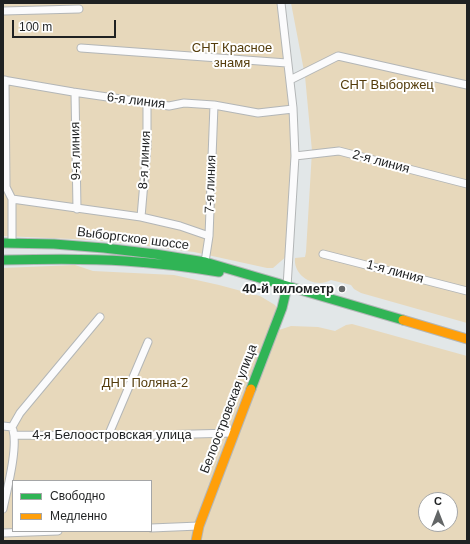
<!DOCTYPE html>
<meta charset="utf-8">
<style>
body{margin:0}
#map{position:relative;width:470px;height:544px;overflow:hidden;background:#e2e7e8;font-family:Helvetica,sans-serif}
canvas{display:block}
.frame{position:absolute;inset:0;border:4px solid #1f2122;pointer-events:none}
.legend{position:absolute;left:12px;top:480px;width:140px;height:52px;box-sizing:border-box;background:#fff;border:1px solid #a5a6a7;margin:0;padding:5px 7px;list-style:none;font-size:12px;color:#1f2122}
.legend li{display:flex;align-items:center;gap:8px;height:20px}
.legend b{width:20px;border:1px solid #a5a6a7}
.north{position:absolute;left:418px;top:492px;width:40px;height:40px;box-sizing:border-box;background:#fff;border:1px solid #a5a6a7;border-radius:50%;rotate:0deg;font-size:11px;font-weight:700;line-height:16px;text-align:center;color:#1f2122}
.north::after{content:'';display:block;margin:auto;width:14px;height:18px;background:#636667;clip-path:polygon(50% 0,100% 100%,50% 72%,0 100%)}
.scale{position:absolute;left:12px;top:20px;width:104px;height:18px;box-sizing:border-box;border:2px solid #1f2122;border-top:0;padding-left:5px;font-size:12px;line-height:14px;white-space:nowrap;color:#1f2122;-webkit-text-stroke:3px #fff;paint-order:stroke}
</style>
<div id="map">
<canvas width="470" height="544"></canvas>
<div class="frame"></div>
<ul class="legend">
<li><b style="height:5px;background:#30b455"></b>Свободно</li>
<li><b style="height:5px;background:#ff9f0a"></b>Медленно</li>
</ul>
<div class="north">С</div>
<div class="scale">100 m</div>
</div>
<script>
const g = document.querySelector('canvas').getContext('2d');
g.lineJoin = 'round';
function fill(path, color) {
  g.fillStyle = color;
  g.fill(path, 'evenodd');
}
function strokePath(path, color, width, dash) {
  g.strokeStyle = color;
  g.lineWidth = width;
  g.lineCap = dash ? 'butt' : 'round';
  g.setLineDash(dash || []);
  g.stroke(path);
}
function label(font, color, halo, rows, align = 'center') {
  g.font = font + ' Helvetica,sans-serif';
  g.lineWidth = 4;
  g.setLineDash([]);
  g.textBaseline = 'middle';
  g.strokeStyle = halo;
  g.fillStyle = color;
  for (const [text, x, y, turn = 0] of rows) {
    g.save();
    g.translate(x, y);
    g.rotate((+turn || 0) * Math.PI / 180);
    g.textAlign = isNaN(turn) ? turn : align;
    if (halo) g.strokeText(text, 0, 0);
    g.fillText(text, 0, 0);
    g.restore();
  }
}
const green = new Path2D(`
 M3 3H281L295 158 288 255 273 268H267L194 252 139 245 95 240 3 236Z
 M291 3H467V323L361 293 354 289 351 285 331 280C315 289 293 276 295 258L305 257 306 252 312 151 305 76Z
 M75 265 93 271 174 275 219 285 260 296 275 305 278 310 273 332 291 326 318 327 335 331 346 325 352 324 467 356V541H201V540L196 541H3V268ZM13 481H151V531H13ZM426 500H450V524H426Z`);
const street = new Path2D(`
 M281 3 293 108 295 156 287 287
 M3 11 79 9
 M81 48 287 63
 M3 80 73 92 169 106 184 103 214 105 258 113 293 109
 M5 80 6 187
 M290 80 338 56 467 85
 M75 93 77 209
 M295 156 339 151 467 184
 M3 187H6L12 199 141 217 180 226 209 236
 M12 199V243
 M141 217 147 147V103
 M323 254 467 291
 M205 262 209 236 214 105
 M3 426 12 427
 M12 427 20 413 100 317
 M14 435 117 436 233 433
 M108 436 148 342
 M3 509C7 490 18 448 13 430
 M151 528 199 526
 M3 533 58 531`);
const fast = new Path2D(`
 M3 243 54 244 104 248 155 254 205 262 403 320
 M3 260C44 259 84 258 125 261 157 263 188 267 219 272
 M251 389 282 308 287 287`);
const slow = new Path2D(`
 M403 320 467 339
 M196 541 199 526 251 389`);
const markers = [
 [342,289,4,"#636667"]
];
const parkNames = [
 ["СНТ Красное",232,48],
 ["знамя",232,63],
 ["СНТ Выборжец",387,85],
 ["ДНТ Поляна-2",145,383]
];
const streetNames = [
 ["6-я линия",136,101,7],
 ["9-я линия",76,151,-91],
 ["8-я линия",145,160,-87],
 ["2-я линия",381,162,15],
 ["7-я линия",211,184,-88],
 ["Выборгское шоссе",133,239,7],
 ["1-я линия",395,272,15],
 ["Белоостровская улица",229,409,-69],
 ["4-я Белоостровская улица",112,435]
];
const poiNames = [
 ["40-й километр",334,289]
];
fill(green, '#e7d8bb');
strokePath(street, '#b3b6b7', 9);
strokePath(fast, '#b3b6b7', 11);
strokePath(slow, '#b3b6b7', 11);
strokePath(street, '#fbfbfc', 7);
strokePath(fast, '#30b455', 9);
strokePath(slow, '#ff9f0a', 9);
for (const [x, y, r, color] of markers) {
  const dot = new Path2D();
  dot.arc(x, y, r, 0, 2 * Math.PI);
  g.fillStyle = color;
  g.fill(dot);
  strokePath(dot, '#fff', 1.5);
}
label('13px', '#543c0b', '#fff', parkNames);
label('13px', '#1f2122', '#fff', streetNames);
label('bold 13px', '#1f2122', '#fff', poiNames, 'right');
</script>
